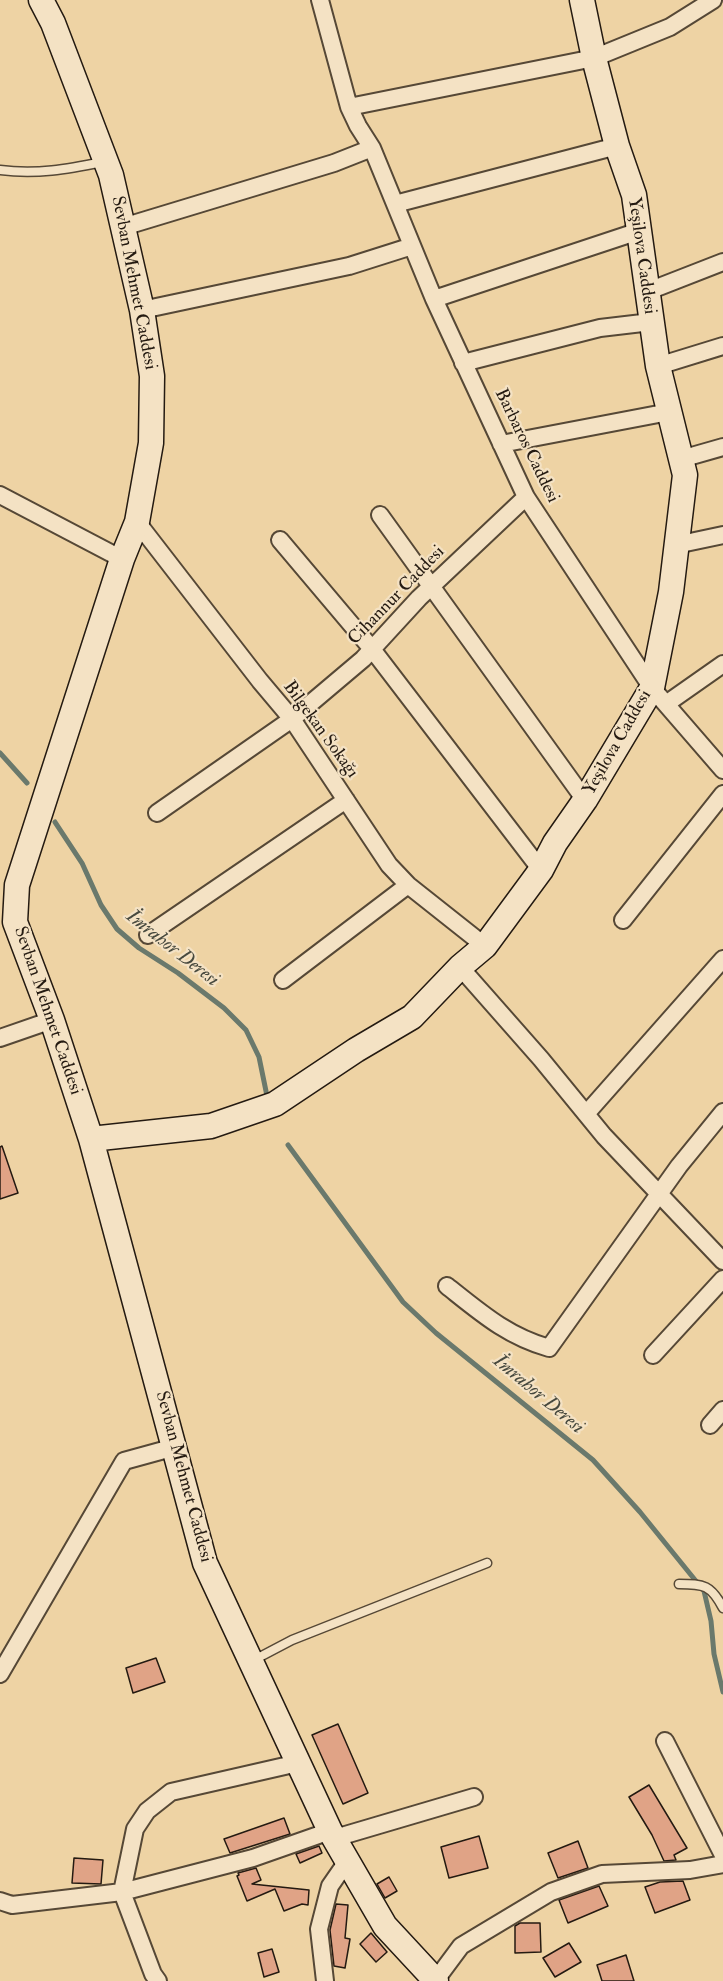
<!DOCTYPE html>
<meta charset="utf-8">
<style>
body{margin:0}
canvas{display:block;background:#eed3a4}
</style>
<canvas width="723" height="1981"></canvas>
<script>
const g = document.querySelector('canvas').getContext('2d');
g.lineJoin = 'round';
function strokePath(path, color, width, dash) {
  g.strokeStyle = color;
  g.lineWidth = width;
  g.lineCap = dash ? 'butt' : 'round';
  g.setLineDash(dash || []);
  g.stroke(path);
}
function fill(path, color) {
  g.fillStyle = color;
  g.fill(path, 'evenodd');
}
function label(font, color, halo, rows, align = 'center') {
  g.font = font + ' "IM FELL Double Pica",serif';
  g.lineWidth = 4.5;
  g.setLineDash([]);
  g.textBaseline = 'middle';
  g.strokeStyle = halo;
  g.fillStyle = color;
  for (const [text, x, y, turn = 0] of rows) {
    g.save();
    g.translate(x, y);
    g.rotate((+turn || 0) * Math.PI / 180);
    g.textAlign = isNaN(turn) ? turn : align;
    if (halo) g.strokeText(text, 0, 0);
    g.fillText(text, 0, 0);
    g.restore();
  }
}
const stream = new Path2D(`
 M0 753 27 783
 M55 822 82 863 101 905 117 929 139 948 178 973 224 1008 246 1030 259 1057 267 1096
 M288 1145 403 1302 436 1333 593 1460 640 1512 704 1591 711 1621 714 1654 723 1692`);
const building = new Path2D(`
 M2 1146 18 1193 0 1199V1147Z
 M156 1658 165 1682 133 1693 126 1668Z
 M338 1724 368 1793 343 1804 312 1735Z
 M649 1785 687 1848 674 1855 676 1860 664 1861 652 1835 629 1797Z
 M284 1818 290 1834 230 1853 224 1839Z
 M479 1836 488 1868 449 1878 441 1847Z
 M578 1841 588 1868 558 1878 548 1853Z
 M319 1846 322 1853 300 1863 296 1854Z
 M74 1858 103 1860 101 1884 72 1883Z
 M256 1868 261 1880 252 1884 309 1890 308 1905 302 1904 284 1911 275 1889 247 1901 237 1876 239 1875 238 1873Z
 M389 1877 397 1891 385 1898 377 1884Z
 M683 1881 690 1900 655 1913 645 1887 660 1882Z
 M599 1886 608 1906 568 1923 559 1900Z
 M336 1904 348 1905 345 1938 350 1939 345 1968 334 1966 330 1930Z
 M520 1923H540L541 1952 515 1953V1926Z
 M371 1933 387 1952 376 1962 360 1944Z
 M569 1943 581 1962 555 1977 543 1958Z
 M272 1949 279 1972 264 1977 258 1953Z
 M626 1955 634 1981H602L597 1965Z`);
const lane = new Path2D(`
 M0 170C36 175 68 169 103 162
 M679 1584C704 1584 711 1585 723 1608
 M252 1661 292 1640 487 1563`);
const street = new Path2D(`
 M320 0 349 107 358 126 372 148 434 299 526 497 652 688 723 770
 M349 107 594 58 670 27 713 0
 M395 204 617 146
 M123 227 334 163 372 148
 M646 292 723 262
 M434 299 639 231
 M142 310 349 266 412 246
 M463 363 600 328 651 322
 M658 366 723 346
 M501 444 669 412
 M681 459 723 447
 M0 495 122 559
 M380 515 585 800
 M137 522 260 681 292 719 389 865 408 885 485 946
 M280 540 372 649 541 870
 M676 545 723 535
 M666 704 723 664
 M157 813 292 719 363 659 419 598 526 497
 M623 920 723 794
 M148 935 346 800
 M460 967 541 1059 604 1136 723 1261
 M283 980 408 885
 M0 1038 52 1020
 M586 1114 723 959
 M447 1286C481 1313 507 1336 549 1348L679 1166 723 1112
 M653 1355 723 1279
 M710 1425 723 1410
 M0 1674 124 1461 175 1447
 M665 1741 723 1855
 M335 1838 474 1797
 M0 1901 12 1905 122 1892 253 1858 330 1831
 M158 1981 153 1974 122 1892 135 1829 147 1811 171 1792 298 1763
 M325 1981 319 1929 330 1886 348 1860
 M435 1981 461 1946 551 1892 602 1874 690 1870 723 1864`);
const secondary = new Path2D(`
 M41 0 53 23 111 175 142 310 152 376 151 443 137 522 122 559 17 885 15 922 52 1020 91 1139 205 1563 330 1831 385 1926 436 1981
 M91 1139 211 1126 275 1104 356 1050 412 1017 460 967 485 946 541 870 555 843 585 800 652 688 671 592 685 475 658 366 634 195 617 146 594 58 582 0`);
const streetNames = [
 ["Yeşilova Caddesi",641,256,82],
 ["Sevban Mehmet Caddesi",133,283,79],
 ["Barbaros Caddesi",526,446,64],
 ["Cihannur Caddesi",397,596,-46],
 ["Bilgekan Sokağı",320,730,54],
 ["Yeşilova Caddesi",618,743,-60],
 ["Sevban Mehmet Caddesi",47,1011,71],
 ["Sevban Mehmet Caddesi",183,1477,75]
];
const waterNames = [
 ["İmrahor Deresi",172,949,38],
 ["İmrahor Deresi",538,1395,40]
];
strokePath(stream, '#6a796c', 5);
fill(building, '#e0a386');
strokePath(building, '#241a11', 1.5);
strokePath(lane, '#564836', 11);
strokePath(street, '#564836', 20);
strokePath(secondary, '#241a11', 27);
strokePath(lane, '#f4e2c4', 8);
strokePath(street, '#f4e2c4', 16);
strokePath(secondary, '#f4e2c4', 24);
label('18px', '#241a11', '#f4e2c4', streetNames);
label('italic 20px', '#47493e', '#f4e2c4', waterNames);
</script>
